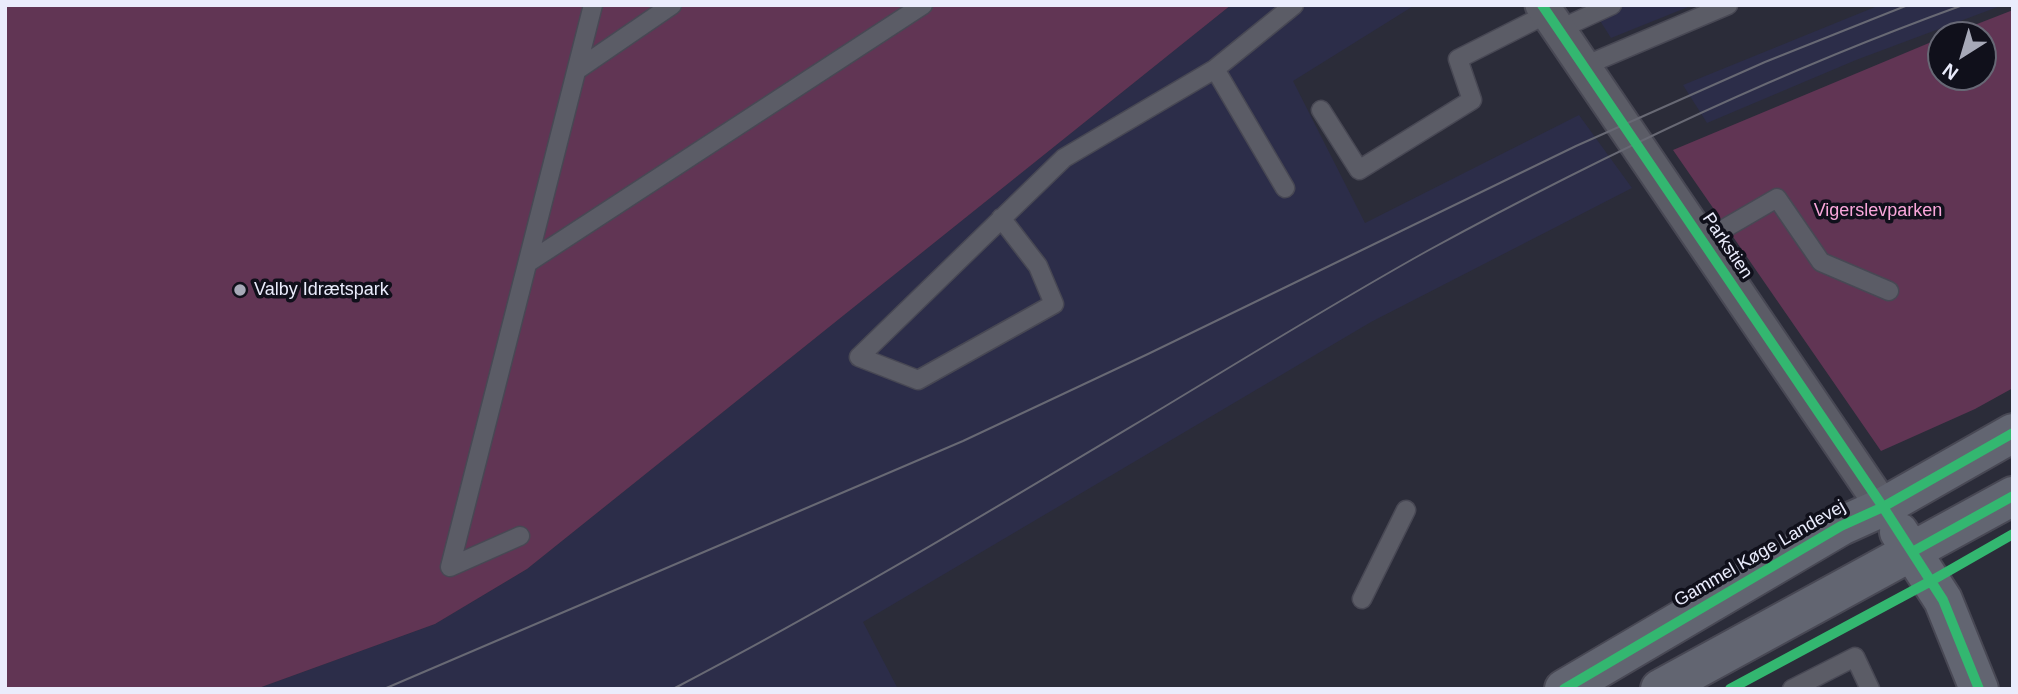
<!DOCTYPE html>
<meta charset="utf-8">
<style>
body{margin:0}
#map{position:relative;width:2018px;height:694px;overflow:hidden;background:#2b2c39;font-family:Helvetica,sans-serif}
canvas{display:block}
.frame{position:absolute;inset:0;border:7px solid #eaecfc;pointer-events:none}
.north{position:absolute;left:1927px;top:21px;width:70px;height:70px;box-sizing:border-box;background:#10101b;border:2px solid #676875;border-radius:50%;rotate:217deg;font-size:19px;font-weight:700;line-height:28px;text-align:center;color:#eaecfc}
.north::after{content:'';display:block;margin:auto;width:24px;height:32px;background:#a7a9b8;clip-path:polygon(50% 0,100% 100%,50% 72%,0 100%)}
</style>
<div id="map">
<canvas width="2018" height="694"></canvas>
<div class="frame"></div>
<div class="north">N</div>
</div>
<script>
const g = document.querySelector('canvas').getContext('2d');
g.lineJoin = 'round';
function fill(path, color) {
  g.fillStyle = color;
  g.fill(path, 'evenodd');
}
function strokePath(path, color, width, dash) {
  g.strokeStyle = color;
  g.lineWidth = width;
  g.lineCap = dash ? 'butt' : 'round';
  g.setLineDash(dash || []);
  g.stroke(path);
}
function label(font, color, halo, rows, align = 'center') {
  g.font = font + ' Helvetica,sans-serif';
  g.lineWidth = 7;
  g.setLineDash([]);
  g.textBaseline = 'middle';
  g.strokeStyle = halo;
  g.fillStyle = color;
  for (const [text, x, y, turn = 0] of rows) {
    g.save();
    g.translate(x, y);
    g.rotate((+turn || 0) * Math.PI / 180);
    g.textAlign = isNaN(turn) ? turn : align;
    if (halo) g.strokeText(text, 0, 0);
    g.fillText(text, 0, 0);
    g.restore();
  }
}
const built = new Path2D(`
 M1231 5H1415L1293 81 1365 223 1579 115 1632 188 1371 322 863 622 898 689H256L435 624 527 569Z
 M1590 5H1693L1611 38Z
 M1880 5H2003L1856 60 1707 123 1683 85Z`);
const green = new Path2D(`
 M5 5H1231L527 569 435 624 256 689H5Z
 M2013 10V388L1975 409 1881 451 1673 150 1941 38V77H1983V35H1949Z`);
const lane = new Path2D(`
 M1558 30 1612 5
 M1584 66 1728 5
 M1215 69 1285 188
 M577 70 672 5
 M1321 110 1359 170 1472 100 1458 59 1547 14
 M1001 218 1038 266 1054 304 918 380 859 357 1064 158 1215 69 1294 5
 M1703 241 1777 198 1821 262 1889 291
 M529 262 923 5
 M520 536 450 567 593 5
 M1362 599 1406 510
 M1792 689 1855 657 1870 689`);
const street = new Path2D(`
 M1542 5 1883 507`);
const secondary = new Path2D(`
 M1899 532 1943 600 1979 689
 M1564 689 1841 526 1883 507 2013 433
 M1660 689 2013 496`);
const tram = new Path2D(`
 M384 689 963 441 1148 354 1576 146 1765 62 1908 5
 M673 689C840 602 1002 504 1164 407 1252 354 1339 300 1429 250 1601 156 1778 72 1963 5`);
const cycleway = new Path2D(`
 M1542 5 1883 507 1943 600 1979 689
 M1912 552 2013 496
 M1564 689 1841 526 1883 507 2013 433
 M1730 689 1931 581 2013 534`);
const markers = [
 [240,290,7,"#a7a9b8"]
];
const parkNames = [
 ["Vigerslevparken",1878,211]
];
const streetNames = [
 ["Parkstien",1727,246,56],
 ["Gammel Køge Landevej",1760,554,-30]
];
const poiNames = [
 ["Valby Idrætspark",254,290]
];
fill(built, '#2c2d49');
fill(green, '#613554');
strokePath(lane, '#484854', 21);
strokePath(street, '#484854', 37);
strokePath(secondary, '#484854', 42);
strokePath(lane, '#5b5c66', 18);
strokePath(street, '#5b5c66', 33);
strokePath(secondary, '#626571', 38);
strokePath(tram, '#686974', 2);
strokePath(cycleway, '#33b770', 10);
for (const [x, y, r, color] of markers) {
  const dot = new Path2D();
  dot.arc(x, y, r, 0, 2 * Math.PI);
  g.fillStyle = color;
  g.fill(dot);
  strokePath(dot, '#10101b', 2.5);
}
label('18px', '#faa7db', '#10101b', parkNames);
label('18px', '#eaecfc', '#10101b', streetNames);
label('18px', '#eaecfc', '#10101b', poiNames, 'left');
</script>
